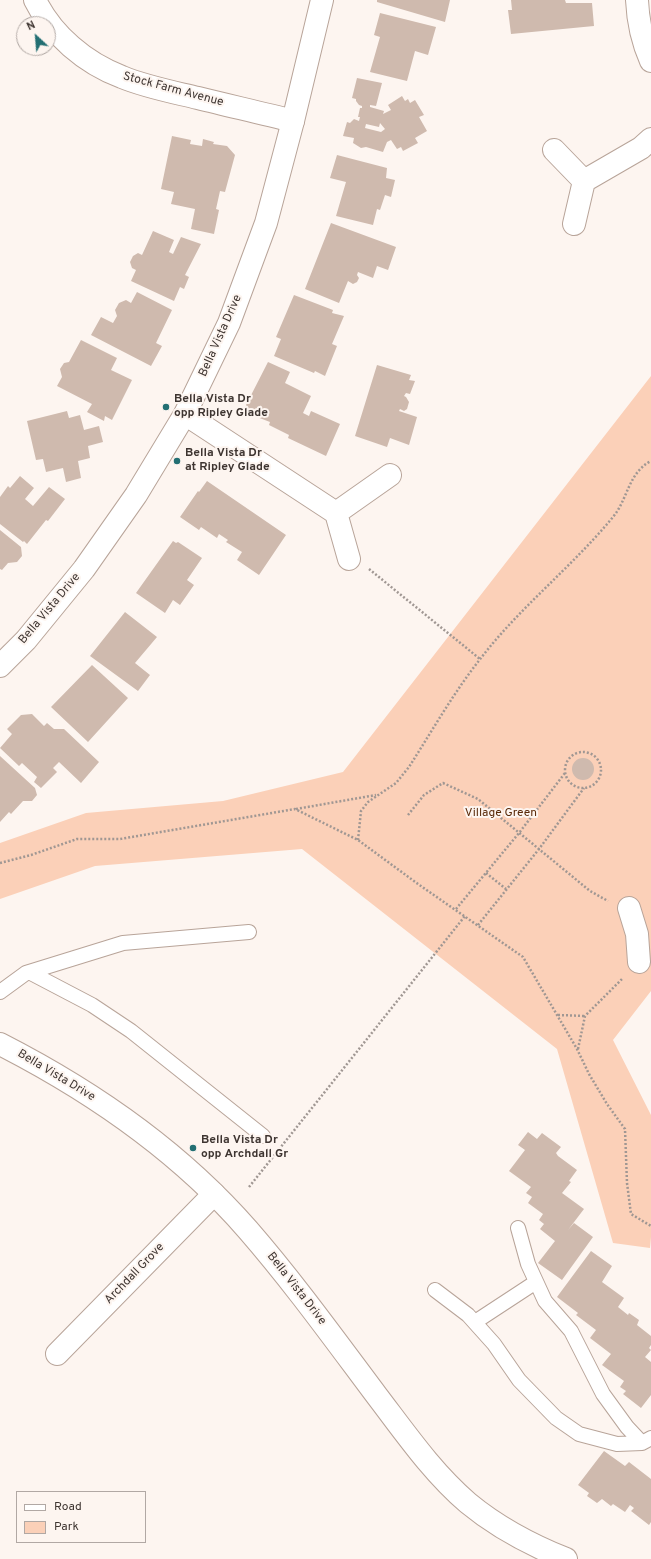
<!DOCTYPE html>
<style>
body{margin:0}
#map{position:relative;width:651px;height:1559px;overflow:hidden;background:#fdf5f0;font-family:Overpass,sans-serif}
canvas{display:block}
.legend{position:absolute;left:16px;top:1491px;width:130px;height:52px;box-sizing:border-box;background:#fdf5f0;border:1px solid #b1a8a4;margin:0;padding:5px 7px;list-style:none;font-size:12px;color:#3e3531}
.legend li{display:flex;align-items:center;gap:8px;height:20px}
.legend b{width:20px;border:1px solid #b1a8a4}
.north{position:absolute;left:16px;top:16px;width:40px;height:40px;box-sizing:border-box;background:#fdf5f0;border:1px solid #b1a8a4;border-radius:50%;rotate:334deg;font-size:11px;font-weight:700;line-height:16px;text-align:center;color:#3e3531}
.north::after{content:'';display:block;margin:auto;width:14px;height:18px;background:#236f73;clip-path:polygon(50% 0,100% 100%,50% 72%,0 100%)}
</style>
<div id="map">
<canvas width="651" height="1559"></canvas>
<ul class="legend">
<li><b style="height:5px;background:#fff"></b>Road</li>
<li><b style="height:11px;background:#fbd0b8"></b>Park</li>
</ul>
<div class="north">N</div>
</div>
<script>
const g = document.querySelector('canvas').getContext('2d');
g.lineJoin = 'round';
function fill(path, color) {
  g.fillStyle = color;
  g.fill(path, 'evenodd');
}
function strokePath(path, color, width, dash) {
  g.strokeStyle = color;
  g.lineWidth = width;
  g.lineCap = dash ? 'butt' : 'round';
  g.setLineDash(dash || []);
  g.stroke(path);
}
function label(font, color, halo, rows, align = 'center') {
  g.font = font + ' Overpass,sans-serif';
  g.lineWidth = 4;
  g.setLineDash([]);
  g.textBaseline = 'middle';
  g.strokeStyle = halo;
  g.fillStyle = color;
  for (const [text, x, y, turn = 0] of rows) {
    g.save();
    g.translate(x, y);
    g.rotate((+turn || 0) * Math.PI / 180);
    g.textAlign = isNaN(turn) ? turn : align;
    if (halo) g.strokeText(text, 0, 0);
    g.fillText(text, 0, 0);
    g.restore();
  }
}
const green = new Path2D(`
 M651 376V991L613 1040 651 1115V1237L650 1248 613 1243 557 1049 302 849 95 866 0 899V843L86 813 223 801 343 772Z`);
const building = new Path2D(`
 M377 0H450L445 22 377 2Z
 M511 0H565L566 3H592L594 26 511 34 508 10H512Z
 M380 13 436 27 428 55 415 51 407 81 370 72 380 37 374 35Z
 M357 78 382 83 376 106 370 105V107L384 111 383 114 391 110 388 105 402 96 405 101 408 99 410 103 415 100 424 115 419 117 427 131 415 138 418 143 403 151 401 147 397 149 391 140 387 142 383 152 366 147 361 148 353 143 354 138 343 136 347 122 350 123 354 119 359 121 360 117H358L360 108H362V106L359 105 356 101V99L352 98ZM380 123 385 129 381 132 365 128 366 124 379 127Z
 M172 136 191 140 190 144 202 146 203 139 214 142 213 144 227 146 235 155 225 192 220 191 216 209 219 210 214 234 191 229 195 209 171 204 174 192 161 189Z
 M337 155 387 168 386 178 395 180 391 197 385 195 380 210 377 209 373 225 336 216 346 182 330 178Z
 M331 223 396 247 388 270 377 266 373 278 358 272 357 275 359 278 357 282 353 284 348 281 339 303 305 289Z
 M153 231 174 240 169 252 173 254 181 237 201 244 185 275 189 277 184 289 180 287 174 301 131 281 136 270 132 268 130 262 133 256 138 253 142 255Z
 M137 292 172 310 156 343 162 346 151 366 91 335 101 317 113 323 117 316 115 310 119 303 126 300 131 303Z
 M294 295 333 310 332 313 344 316 332 344 337 346 325 376 315 371 314 373 274 356 281 339 276 337Z
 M81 340 117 358 111 370 132 380 112 420 105 416 104 421 87 412 92 404 57 386 62 377 60 369 64 363 69 362Z
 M268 362 290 372 285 383 311 396 303 413 309 416 311 411 340 424 326 456 288 438 289 435 269 425 270 422 249 414 246 405Z
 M377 365 411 375 409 380 415 381 410 394 406 393 404 396 406 397 409 402 407 409 404 411 400 409 399 411 417 417 409 445 390 438 387 447 355 436Z
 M67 411 69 418 80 415 84 430 99 426 103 442 88 446 90 458 78 461 81 478 66 482 63 468 46 472 43 459 36 460 27 421Z
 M20 476 34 488 25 499 33 506 49 487 65 499 48 521 46 520 27 544 24 541 23 542 0 524V497L8 486 10 488Z
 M207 481 286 535 259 575 237 560 242 552 226 542 228 540 219 534 217 538 201 527 199 530 180 517 198 491 199 492Z
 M0 530 21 547 22 556 17 562 8 563 2 570 0 569Z
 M173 541 176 543 178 542 202 558 187 580 194 585 180 605 173 600 165 613 136 593Z
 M125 612 157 637 135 663 150 675 138 691 90 656Z
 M92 665 128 698 88 742 51 707Z
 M32 714 44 726 47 723 54 729H64L99 762 81 783 59 762 53 768 57 772 41 788 34 782 37 777 22 763 19 766 0 748 12 734 7 729 21 715Z
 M0 756 35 788 37 795 32 801H23L11 814 9 812 0 822Z
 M572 769a11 11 0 1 1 22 0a11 11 0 1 1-22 0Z
 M528 1132 537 1139 542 1133 561 1147 556 1153 558 1156 577 1170 569 1181 571 1182 562 1193 584 1209 568 1230 574 1223 593 1237 562 1280 538 1263 555 1241 540 1229 544 1224 539 1220 543 1214 528 1203 532 1197 526 1193 531 1187 509 1171 525 1150 518 1145Z
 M591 1251 612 1266 602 1282 624 1298 618 1307 628 1315 629 1313 639 1320 637 1325 651 1336V1345L649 1348 651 1350 645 1357 651 1362V1395L641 1408 623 1394 626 1391 620 1387 624 1381 602 1365 611 1354 590 1338 596 1330 576 1315 578 1313 557 1297Z
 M604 1451 625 1466 629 1462 651 1479V1522L649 1525 631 1511 634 1508 630 1505 625 1512 613 1504 611 1506 602 1499 597 1503 587 1496 589 1493 578 1485Z`);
const path = new Path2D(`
 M369 569 480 659
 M565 770a18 18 0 1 1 36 0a18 18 0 1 1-36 0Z
 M296 809 376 795
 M408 815 424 795 443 783 478 799 590 891 608 901
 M358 840 361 811 368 802 396 783 409 767C432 731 454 692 481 658 520 607 572 567 613 517 628 499 628 473 651 461
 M0 863 31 855 77 839H120L295 809 358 840 418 884 523 957 577 1049 589 1074 607 1104 625 1129 627 1183 631 1214 651 1226
 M486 873 506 889
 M456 909 519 833 565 773
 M478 925 539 849 584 788
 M558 1015 585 1016
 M578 1049 585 1016 623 978
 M249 1187 465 916`);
const lane = new Path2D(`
 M29 972 92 1005 131 1031 263 1136
 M0 992 26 973 123 943 249 932
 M518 1228 528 1264 545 1301 571 1331 603 1394 627 1427 642 1443
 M435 1290 468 1315 494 1344 519 1380 556 1418 579 1434 617 1444 642 1443 651 1438
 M475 1322 536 1282`);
const street = new Path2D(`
 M35 0C52 35 85 63 122 77 146 87 173 92 198 98 230 106 262 113 293 121
 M637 0C638 22 642 41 651 61
 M554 150 584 181 641 148 651 139
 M574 224 584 181
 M185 414 336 513 349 559
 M336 513 390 475
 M629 908 637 934 639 962
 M57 1354 214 1194`);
const secondary = new Path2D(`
 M0 666 26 640 84 569 136 495 185 414 229 323 266 223 293 121 322 0
 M0 1044C92 1091 180 1152 248 1230 294 1283 335 1340 377 1396 406 1434 432 1472 468 1503 497 1527 531 1545 566 1559`);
const markers = [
 [166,407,4,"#236f73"],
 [177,461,4,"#236f73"],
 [193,1148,4,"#236f73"]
];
const streetNames = [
 ["Stock Farm Avenue",173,90,15],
 ["Bella Vista Drive",221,336,-66],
 ["Bella Vista Drive",50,609,-50],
 ["Bella Vista Drive",56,1076,31],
 ["Archdall Grove",135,1274,-46],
 ["Bella Vista Drive",296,1289,52]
];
const poiNames = [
 ["Bella Vista Dr",174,400],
 ["opp Ripley Glade",174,414],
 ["Bella Vista Dr",185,454],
 ["at Ripley Glade",185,468],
 ["Bella Vista Dr",201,1141],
 ["opp Archdall Gr",201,1155]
];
const parkNames = [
 ["Village Green",501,814]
];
fill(green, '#fbd0b8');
fill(building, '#cfbaae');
strokePath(lane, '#b8a499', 16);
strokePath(street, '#b8a499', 24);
strokePath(secondary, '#b8a499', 24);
strokePath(path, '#a09793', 2.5, [2, 2]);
strokePath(lane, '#fff', 14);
strokePath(street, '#fff', 22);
strokePath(secondary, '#fff', 22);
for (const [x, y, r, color] of markers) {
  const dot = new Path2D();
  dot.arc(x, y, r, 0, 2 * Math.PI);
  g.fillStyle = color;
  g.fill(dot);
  strokePath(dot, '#fdf5f0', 1.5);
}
label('12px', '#3e3531', '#fdf5f0', streetNames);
label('bold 12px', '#3e3531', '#fdf5f0', poiNames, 'left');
label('12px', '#592908', '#fdf5f0', parkNames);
</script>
